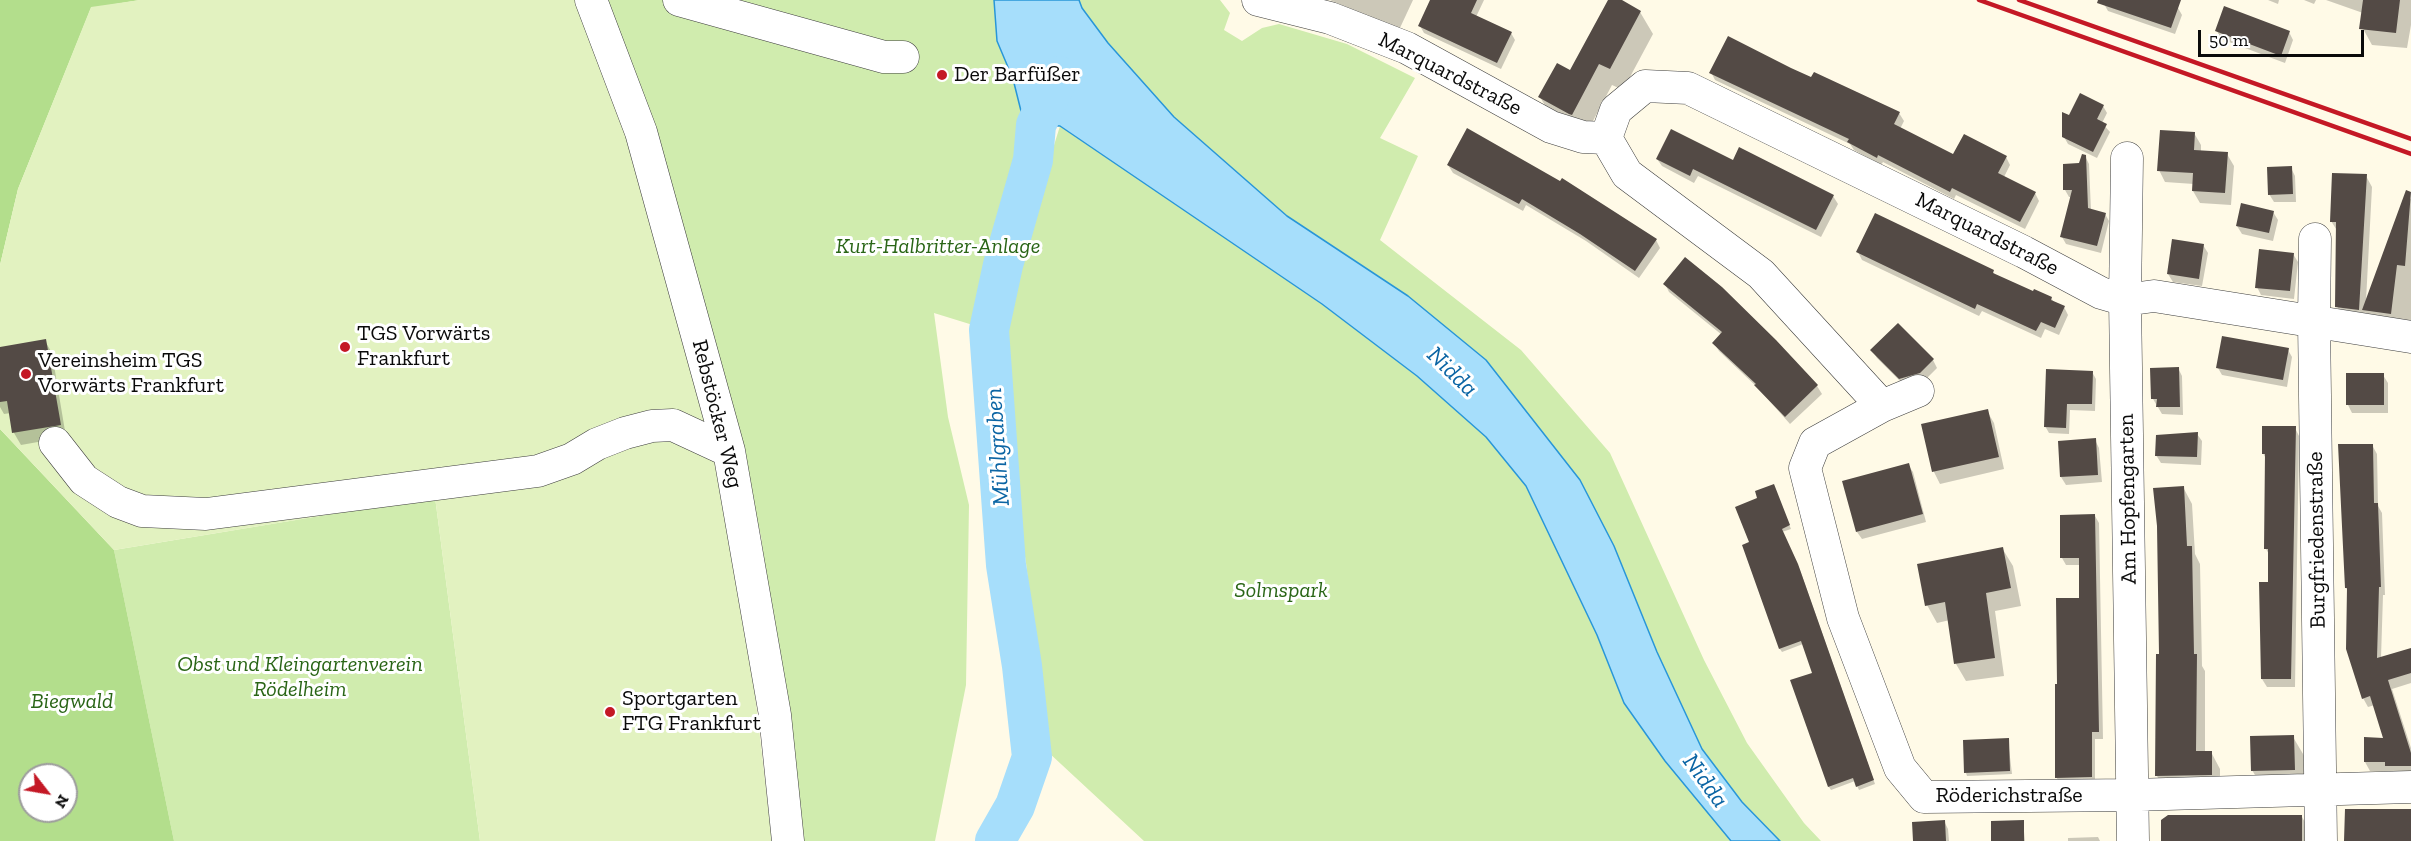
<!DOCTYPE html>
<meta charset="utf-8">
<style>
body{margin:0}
#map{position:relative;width:2411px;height:841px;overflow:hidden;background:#fffae7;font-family:"Zilla Slab",serif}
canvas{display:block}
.north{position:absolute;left:18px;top:763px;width:60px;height:60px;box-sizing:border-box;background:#fff;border:2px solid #9d9d9d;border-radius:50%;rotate:121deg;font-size:16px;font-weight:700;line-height:24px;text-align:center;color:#0a0a0a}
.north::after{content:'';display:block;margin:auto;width:21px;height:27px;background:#c41825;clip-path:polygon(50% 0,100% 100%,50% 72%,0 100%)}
.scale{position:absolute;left:2198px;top:30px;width:166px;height:27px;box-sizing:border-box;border:3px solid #0a0a0a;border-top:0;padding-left:8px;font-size:18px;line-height:21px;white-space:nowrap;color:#0a0a0a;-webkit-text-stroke:4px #fff;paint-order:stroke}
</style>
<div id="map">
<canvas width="2411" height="841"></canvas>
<div class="north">N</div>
<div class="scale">50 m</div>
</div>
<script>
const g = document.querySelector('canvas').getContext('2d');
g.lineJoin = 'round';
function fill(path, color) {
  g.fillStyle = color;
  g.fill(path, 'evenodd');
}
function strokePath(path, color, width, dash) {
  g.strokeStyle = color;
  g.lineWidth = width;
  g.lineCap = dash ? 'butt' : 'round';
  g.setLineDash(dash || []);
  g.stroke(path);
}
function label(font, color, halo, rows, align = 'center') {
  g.font = font + ' "Zilla Slab",serif';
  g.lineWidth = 6;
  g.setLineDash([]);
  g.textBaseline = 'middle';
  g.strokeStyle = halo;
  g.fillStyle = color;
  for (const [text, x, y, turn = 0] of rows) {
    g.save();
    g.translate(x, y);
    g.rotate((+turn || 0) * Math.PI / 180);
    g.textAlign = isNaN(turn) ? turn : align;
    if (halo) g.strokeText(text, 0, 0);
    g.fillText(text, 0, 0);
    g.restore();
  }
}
const green = new Path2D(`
 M605 0H994L997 41 1013 79 1022 115 1003 265 989 330 934 313 948 417 969 505 966 685 935 841H799L761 536 653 124Z
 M1079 0H1220L1230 13 1224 30 1242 41 1262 28 1279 24 1347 44 1415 78 1380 138 1418 156 1380 240 1521 350 1610 453 1704 660 1747 743 1804 823 1821 841H1780L1742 802 1702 749 1657 652 1614 546 1408 296 1287 216 1174 117 1108 43 1082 8Z
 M1060 126 1322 304 1417 376 1486 437 1526 486 1597 635 1624 703 1665 761 1731 841H1144L1048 752 1026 563 992 344Z
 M435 497 480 841H174L114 550Z`);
const forest = new Path2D(`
 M0 0H140L91 8 18 189 0 265Z
 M0 429 114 550 174 841H0ZM30 775H66V811H30Z`);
const pitch = new Path2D(`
 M140 0H582L602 49 717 457 742 582 772 841H480L435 497 114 550 0 429V265L18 189 91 7Z`);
const water = new Path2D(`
 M994 0H1079L1082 8 1108 43 1174 117 1287 216 1408 296 1486 360 1580 480 1614 546 1657 652 1702 749 1742 802 1780 841H1731L1665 761 1624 703 1597 635 1526 486 1486 437 1417 376 1322 304 1060 126 1036 125 1022 115 1013 79 997 41Z`);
const shadow = new Path2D(`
 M1330 0H1413L1399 30Z
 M1432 0H1484L1476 17 1511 33 1515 40 1501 69 1424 33 1420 26Z
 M1609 0H1619L1640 12 1653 34 1623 90 1612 85 1585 136 1553 119 1540 97 1570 72Z
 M2106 0H2156L2178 8 2182 15 2175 34 2108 11 2104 4Z
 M2268 0H2279L2278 4Z
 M2304 0H2316L2314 4Z
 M2326 0H2411V25L2407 48 2372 45 2361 25 2363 13Z
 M2217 31 2289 32 2293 40 2285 63 2221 39Z
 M1790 70 1899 113 1904 121 1900 129 1954 156 2006 157 2010 165 2004 177 2035 193 2039 201 2025 229 1956 195 1954 199 1883 162 1881 165 1854 150 1850 144 1715 80 1711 72Z
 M2103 106 2107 113 2102 123 2110 132 2097 158 2068 144 2064 137 2069 117Z
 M2194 133 2201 145V152L2227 154 2234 166 2231 205 2200 203 2193 191 2194 184 2165 182 2159 170Z
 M2085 156 2089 164 2091 211 2105 214 2109 221 2101 253 2066 244 2062 237 2072 197H2069L2065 190 2064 166 2081 165Z
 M1657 159 1733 162 1833 196 1838 204 1821 237 1698 176 1694 183 1662 166Z
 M1448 165 1656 240 1660 248 1639 278 1586 241 1526 205 1523 211 1453 173Z
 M2291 168 2295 176 2296 202H2274L2269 194Z
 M2366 176 2372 187 2366 301 2405 197 2411 199V328L2371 322 2365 313V320L2343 318 2337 306 2338 232 2331 221Z
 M2273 212 2278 220 2273 241 2242 234 2237 226Z
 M2203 245 2208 253 2202 286 2173 282 2168 274Z
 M1858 252 1993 272 1996 276 2034 293 2051 298 2054 302 2064 307 2068 315 2059 335 2045 329 2041 338 1982 311 1979 316 1862 260Z
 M2293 254 2298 262 2294 299 2261 295 2257 287Z
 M1665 284 1775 341 1817 386 1822 394 1790 424 1758 388 1719 351 1714 343 1722 335 1669 292Z
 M45 341 52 353 66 437 21 445 14 433 11 413 4 414 0 407V349Z
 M1872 350 1933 360 1937 368 1924 381 1905 386 1877 358Z
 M2288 350 2292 357 2287 387 2222 375 2218 368Z
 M2178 368 2182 376 2183 415 2162 414 2153 399Z
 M2092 372 2096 379 2095 411 2070 410 2069 434 2049 433 2045 426Z
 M2383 375 2388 383V413H2352L2348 405Z
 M1987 411 1994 423 2004 469 1940 484 1934 472 1923 425Z
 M2295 428 2299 436 2295 687H2267L2262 679 2270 584V556L2266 549V459L2263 453Z
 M2197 434 2202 441 2201 465 2161 463 2156 455Z
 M2095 440 2099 448 2102 482 2066 485 2061 477Z
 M2372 445 2377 454 2378 506 2382 513 2385 595H2383L2381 658 2411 649V683L2392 689 2411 748V774H2391L2389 771H2370L2365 762 2385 739 2375 705 2368 707 2363 698 2349 592 2346 588Z
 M1908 465 1913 472 1926 522 1862 539 1857 532Z
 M2183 487 2192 504 2195 554 2200 564 2202 666 2205 671V752H2211L2220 769V790L2166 792 2157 776 2160 655Z
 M1775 489 1791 529 1782 532 1800 570 1875 784 1859 790 1855 781 1831 790 1829 787 1792 681 1814 674 1803 644 1782 652 1780 649 1751 543 1759 499Z
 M2095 516 2099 523 2103 739H2095V784H2061L2056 777 2081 599V565H2066L2062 558Z
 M2002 548 2013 566 2021 606 1995 611 2004 676 1966 681 1956 664 1950 620 1937 623 1927 605Z
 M2293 737 2306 759 2307 792H2265L2252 770Z
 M2008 740 2012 774 1967 776 1966 773Z
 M2302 817 2313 836V841H2163Z
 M1944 821 1948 829 1949 841H1914Z
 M2023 822 2025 841H1993Z
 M2098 837 2100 841H2068V838Z`);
const river = new Path2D(`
 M995 841 1015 806 1032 757 1022 666 1006 565 989 330 1003 265 1033 160 1036 125 1059 76`);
const building = new Path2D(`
 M1430 0H1477L1471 13 1512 32 1497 63 1418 26Z
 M1608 0H1622L1641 11 1610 69 1599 64 1572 115 1569 114 1538 97 1557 63 1570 70Z
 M2098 0H2181L2171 28 2097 3Z
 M2363 0H2400L2396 33 2359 29Z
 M2224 6 2290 31 2281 56 2215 31Z
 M1728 36 1791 68 1811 77 1814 72 1900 112 1894 124 1953 154 1964 134 2007 156 1998 173 2036 192 2020 222 1952 188 1950 192 1878 155 1877 158 1847 142 1849 139 1709 73Z
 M2080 93 2104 105 2097 119 2107 124 2093 152 2062 137V112L2069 115Z
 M1467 128 1560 181 1562 178 1657 239 1635 271 1580 234 1522 199 1519 204 1447 165Z
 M1671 129 1733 160 1739 147 1834 195 1816 230 1693 169 1690 176 1656 159Z
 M2160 130 2195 132 2194 150 2228 152 2225 193 2192 191 2193 173 2157 171Z
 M2082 154 2086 155 2088 208 2106 213 2097 246 2060 237 2072 190H2063V164L2079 163Z
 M2292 166 2293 194 2268 195 2267 167Z
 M2332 173 2367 174 2359 310 2335 307 2336 222H2330Z
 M2406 190 2411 192 2405 266 2397 265 2391 314 2362 310Z
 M2241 203 2274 211 2269 233 2236 226Z
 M1875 213 1994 270 1993 273 2033 291 2034 289 2052 297 2051 300 2065 306 2055 328 2041 322 2036 331 1977 304 1975 309 1856 252Z
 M2172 239 2204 244 2199 279 2167 274Z
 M2259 249 2294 253 2290 291 2255 288Z
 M1685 257 1722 287 1776 340 1818 385 1785 417 1754 385 1756 384 1712 343 1722 332 1663 284Z
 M1898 323 1934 359 1920 373 1899 379 1870 350Z
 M2222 336 2289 348 2283 380 2216 368Z
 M46 339 61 425 12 433 7 401 0 402V347Z
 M2179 367 2180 407H2156L2157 399H2151L2150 368Z
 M2046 369 2093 371 2092 404H2067L2066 428 2044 427Z
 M2346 373H2384V405H2346Z
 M1988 409 1999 457 1932 472 1921 424Z
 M2262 426H2296L2291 679H2261L2259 582H2268V549H2264L2265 454H2262Z
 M2198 432 2197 457 2155 456 2156 435Z
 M2096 438 2098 475 2060 477 2058 441Z
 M2338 444H2373L2374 503H2378L2381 587H2379L2377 658 2411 648V673L2388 680 2411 753V766H2385V762H2364V737L2383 738 2370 696 2362 699 2346 649 2347 588H2345Z
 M1909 463 1923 514 1856 532 1842 481Z
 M1774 484 1790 525 1782 529 1798 564 1874 780 1856 787 1853 778 1828 787 1790 680 1812 673 1801 641 1779 649 1742 545 1749 542 1735 507 1757 498 1755 491Z
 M2184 486 2187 546H2192L2194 654H2197L2196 751H2212V775L2155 776 2156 654H2159L2157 526 2153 488Z
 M2095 514 2099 732H2092V777L2055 778V684H2057L2056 598H2079V558H2060V515Z
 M2003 547 2011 588 1986 593 1995 658 1954 664 1945 602 1925 606 1917 564Z
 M2294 735 2295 770 2251 771 2250 736Z
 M2009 738 2010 771 1964 773 1963 740Z
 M2345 809H2411V841H2344Z
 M2168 815H2302V841H2161V820Z
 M1945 820 1946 841H1913L1912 822Z
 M2024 820V841H1991V821Z`);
const minor = new Path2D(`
 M591 0 641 132 729 451 775 715 788 841
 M679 0 884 57H903
 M1258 0 1330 18 1407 48 1551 127 1583 137 1606 138
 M2127 158 2125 300 2133 841
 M2315 239 2314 322 2321 841
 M2411 337 2154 296 2125 300 2101 293 2024 252 1688 88 1645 86 1616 110 1606 138 1627 174 1761 274 1882 406 1815 443 1805 468 1843 618 1900 768 1924 797 2132 795 2411 787
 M1882 406 1918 391
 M55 443 84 480 118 502 142 511 206 514 538 471 572 459 597 444 625 433 652 426 673 425 729 451`);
const rail = new Path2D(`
 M1979 0 2411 154
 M2019 0 2411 139`);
const markers = [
 [942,75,6,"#c41825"],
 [345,347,6,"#c41825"],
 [26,374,6,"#c41825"],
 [610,712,6,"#c41825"]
];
const streetNames = [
 ["Marquardstraße",1450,74,27],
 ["Marquardstraße",1987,234,27],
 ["Rebstöcker Weg",717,414,76],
 ["Am Hopfengarten",2128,499,-91],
 ["Burgfriedenstraße",2317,540,-91],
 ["Röderichstraße",2009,796]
];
const poiNames = [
 ["Der Barfüßer",954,75],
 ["TGS Vorwärts",357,334],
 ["Frankfurt",357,359],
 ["Vereinsheim TGS",38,361],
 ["Vorwärts Frankfurt",38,386],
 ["Sportgarten",622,699],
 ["FTG Frankfurt",622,724]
];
const parkNames = [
 ["Kurt-Halbritter-Anlage",938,247],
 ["Solmspark",1281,591],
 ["Obst und Kleingartenverein",300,665],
 ["Rödelheim",300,690],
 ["Biegwald",72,702]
];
const waterNames = [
 ["Nidda",1452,372,44],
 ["Mühlgraben",998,447,-94],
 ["Nidda",1705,781,54]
];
fill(green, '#d0ecae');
fill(forest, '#b3de8c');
fill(pitch, '#e2f2c0');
fill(water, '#a6defb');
strokePath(water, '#2896d8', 1.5);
fill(shadow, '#0003');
strokePath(river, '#a6defb', 40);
fill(building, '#534a45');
strokePath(minor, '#3d3d3d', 33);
strokePath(minor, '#fff', 32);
strokePath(rail, '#c41825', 4.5);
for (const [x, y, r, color] of markers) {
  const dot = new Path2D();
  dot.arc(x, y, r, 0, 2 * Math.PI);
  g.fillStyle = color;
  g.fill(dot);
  strokePath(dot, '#fff', 2);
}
label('22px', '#0a0a0a', '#fff', streetNames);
label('22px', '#0a0a0a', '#fff', poiNames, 'left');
label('italic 22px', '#296516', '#fff', parkNames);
label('italic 24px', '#0b65a4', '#fff', waterNames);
</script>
